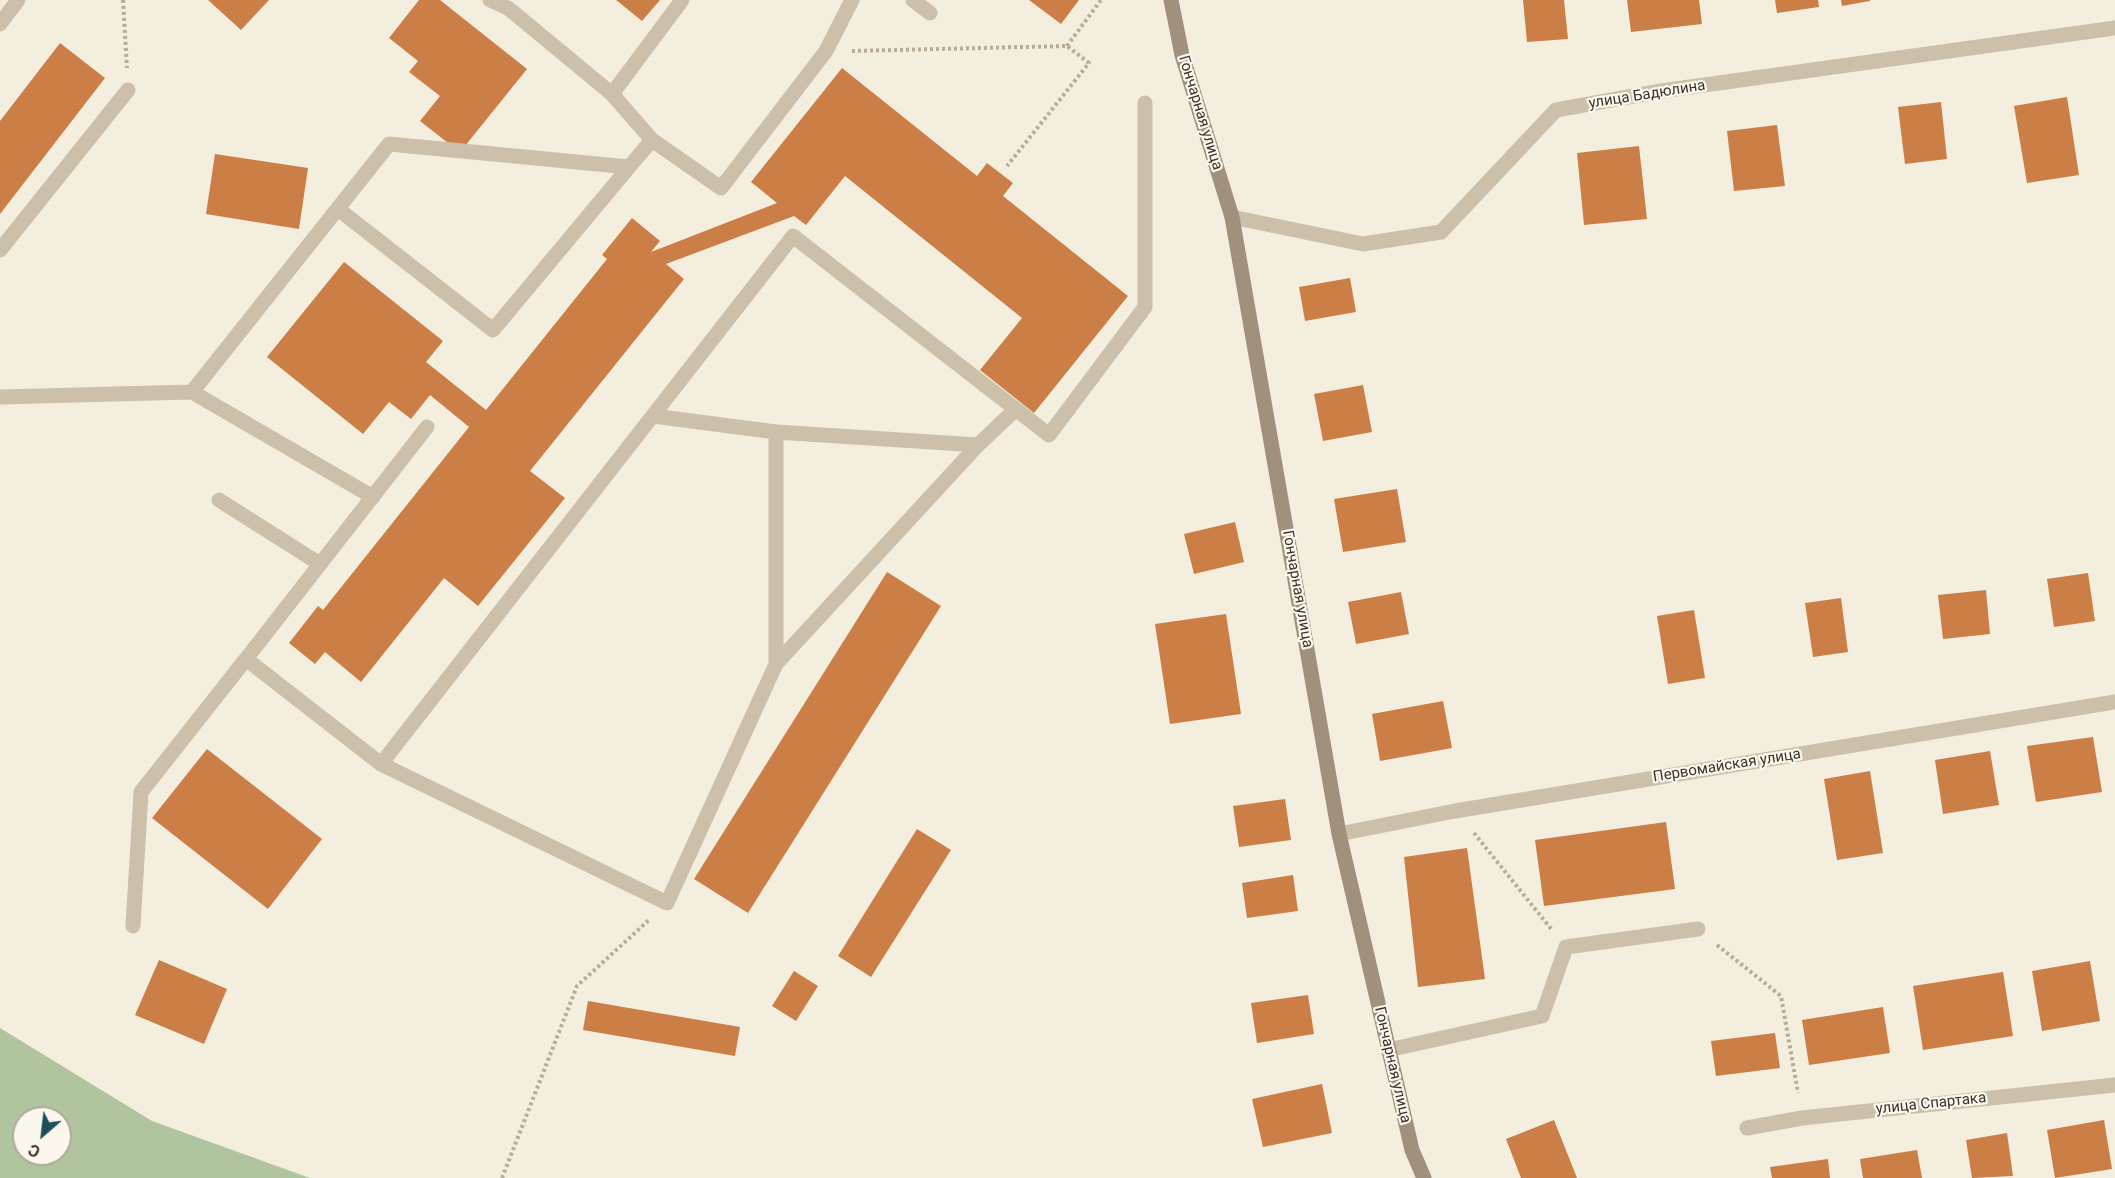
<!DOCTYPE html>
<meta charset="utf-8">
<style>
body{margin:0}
#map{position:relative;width:2115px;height:1178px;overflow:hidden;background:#f4eedf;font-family:Roboto,sans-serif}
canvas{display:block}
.north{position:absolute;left:12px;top:1106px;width:60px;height:60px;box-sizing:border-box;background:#fbf7ec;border:2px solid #aea89e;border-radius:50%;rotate:208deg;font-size:16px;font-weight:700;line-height:24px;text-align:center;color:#3a322a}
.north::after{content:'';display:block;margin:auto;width:21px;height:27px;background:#1d4e5e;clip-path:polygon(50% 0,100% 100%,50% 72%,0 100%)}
</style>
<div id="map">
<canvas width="2115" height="1178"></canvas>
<div class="north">С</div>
</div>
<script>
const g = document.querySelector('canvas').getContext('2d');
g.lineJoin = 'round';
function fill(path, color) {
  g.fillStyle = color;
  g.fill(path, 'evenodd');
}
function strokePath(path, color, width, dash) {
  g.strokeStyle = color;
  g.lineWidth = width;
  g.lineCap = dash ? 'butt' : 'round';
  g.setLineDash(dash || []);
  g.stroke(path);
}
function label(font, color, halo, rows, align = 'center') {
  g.font = font + ' Roboto,sans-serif';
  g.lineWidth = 4.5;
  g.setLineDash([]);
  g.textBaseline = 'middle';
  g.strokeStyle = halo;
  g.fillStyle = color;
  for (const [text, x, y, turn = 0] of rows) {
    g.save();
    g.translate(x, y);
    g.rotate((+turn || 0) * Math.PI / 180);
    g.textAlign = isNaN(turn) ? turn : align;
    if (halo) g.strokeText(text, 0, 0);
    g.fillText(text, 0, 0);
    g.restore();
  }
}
const green = new Path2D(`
 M0 1028 152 1121 310 1178H0ZM24 1118H60V1154H24Z`);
const building = new Path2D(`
 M208 0H269L241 30Z
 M419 0H440L527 69 465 146 448 143 420 121 440 96 409 72 418 61 389 38Z
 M616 0H660L642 21Z
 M1029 0H1079L1061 24Z
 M1523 0H1564L1568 39 1527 42Z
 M1627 0H1699L1702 24 1631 32Z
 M1775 0H1818L1819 7 1777 13Z
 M1841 0H1870V1L1842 6Z
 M60 43 105 78 0 214V121Z
 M842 68 977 176 987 163 1013 183 1003 196 1128 296 1034 413 980 370 1022 318 845 176 806 225 794 216 666 264 684 279 530 471 565 498 478 606 444 578 361 682 325 652 315 664 289 643 318 606 323 610 469 427 430 395 411 419 389 402 363 434 267 357 344 262 443 341 426 362 486 410 607 259 602 255 632 218 660 241 651 252 777 203 751 182Z
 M2067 97 2079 175 2027 183 2014 106Z
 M1941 102 1947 159 1905 164 1898 107Z
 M1777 125 1785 186 1734 191 1727 131Z
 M1639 146 1647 219 1584 225 1577 153Z
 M215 154 308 168 299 229 206 214Z
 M1350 278 1356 312 1305 321 1299 287Z
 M1363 385 1372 432 1323 441 1314 394Z
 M1397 489 1406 542 1343 552 1334 499Z
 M1235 522 1244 562 1194 574 1184 534Z
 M887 572 941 606 748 913 694 879Z
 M2088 573 2095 621 2054 627 2047 579Z
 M1986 590 1990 634 1943 639 1938 595Z
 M1401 592 1409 634 1356 644 1348 602Z
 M1841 598 1848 652 1813 657 1805 603Z
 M1694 610 1705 678 1668 684 1657 616Z
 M1226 614 1241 714 1170 724 1155 624Z
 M1443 701 1452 748 1380 761 1372 714Z
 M2093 737 2102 792 2036 802 2027 746Z
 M207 749 322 839 268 909 152 818Z
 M1990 751 1999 805 1943 814 1935 760Z
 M1870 771 1883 853 1837 860 1824 779Z
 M1285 799 1291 840 1239 847 1233 806Z
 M1666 822 1675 889 1544 906 1535 840Z
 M917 829 951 850 871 977 838 956Z
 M1467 848 1485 979 1418 987 1404 857Z
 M1293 875 1298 911 1247 918 1242 883Z
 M159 960 227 989 204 1044 135 1015Z
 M2090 961 2100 1021 2042 1031 2032 971Z
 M794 971 818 986 796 1021 772 1006Z
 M2003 972 2013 1036 1923 1050 1913 986Z
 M1308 995 1314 1034 1257 1043 1251 1003Z
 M588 1001 740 1027 735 1056 583 1030Z
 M1883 1007 1890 1053 1809 1065 1802 1020Z
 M1775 1033 1780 1068 1716 1076 1711 1041Z
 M1322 1084 1332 1133 1263 1147 1252 1099Z
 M1554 1120 1577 1178H1521L1506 1139Z
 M2104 1120 2112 1169 2055 1178 2047 1130Z
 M2007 1133 2013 1176 1972 1178 1966 1140Z
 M1917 1150 1922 1178H1863L1860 1159Z
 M1828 1159 1830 1178H1772L1770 1167Z`);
const path = new Path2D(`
 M123 0 127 68
 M1067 46 1101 0
 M852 51 1067 46 1089 63 1007 166
 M1474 833 1552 930
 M1717 945 1781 996 1798 1093
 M502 1178 577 986 649 920`);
const lane = new Path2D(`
 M490 0 508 8 612 94 682 0
 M913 0 930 13
 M0 24 18 0
 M612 94 652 140
 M629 167 652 140 721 188 826 51 852 0
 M338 209 493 330 629 167 389 144 192 392 373 497
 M0 250 128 90
 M0 397 192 392
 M653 416 776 432V664
 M776 432 978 445
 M219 500 320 564
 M246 659 427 427
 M381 764 667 903 776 664 978 445 1016 409
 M133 926 141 792 246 659 381 764 793 236 1049 435 1145 307V103
 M1388 1050 1542 1016 1566 947 1698 929`);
const street = new Path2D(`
 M1232 217 1363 244 1441 232 1556 110 1661 91 2115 28
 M1339 834 1455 811 2115 702
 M1747 1128 1802 1118 2115 1085`);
const secondary = new Path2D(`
 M1171 0 1182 55 1232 217 1339 834 1412 1150 1424 1178`);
const streetNames = [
 ["улица Бадюлина",1647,95,-9],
 ["Гончарная улица",1200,113,73],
 ["Гончарная улица",1297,589,80],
 ["Первомайская улица",1727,766,-9],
 ["Гончарная улица",1392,1065,77],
 ["улица Спартака",1931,1104,-6]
];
fill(green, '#b0c49e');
fill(building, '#cb7e46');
strokePath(path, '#b9ab94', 4, [3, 3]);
strokePath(lane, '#cdc0aa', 15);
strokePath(street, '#cdc0aa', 15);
strokePath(secondary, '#a1907b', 15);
label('15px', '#3a322a', '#fbf7ec', streetNames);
</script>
